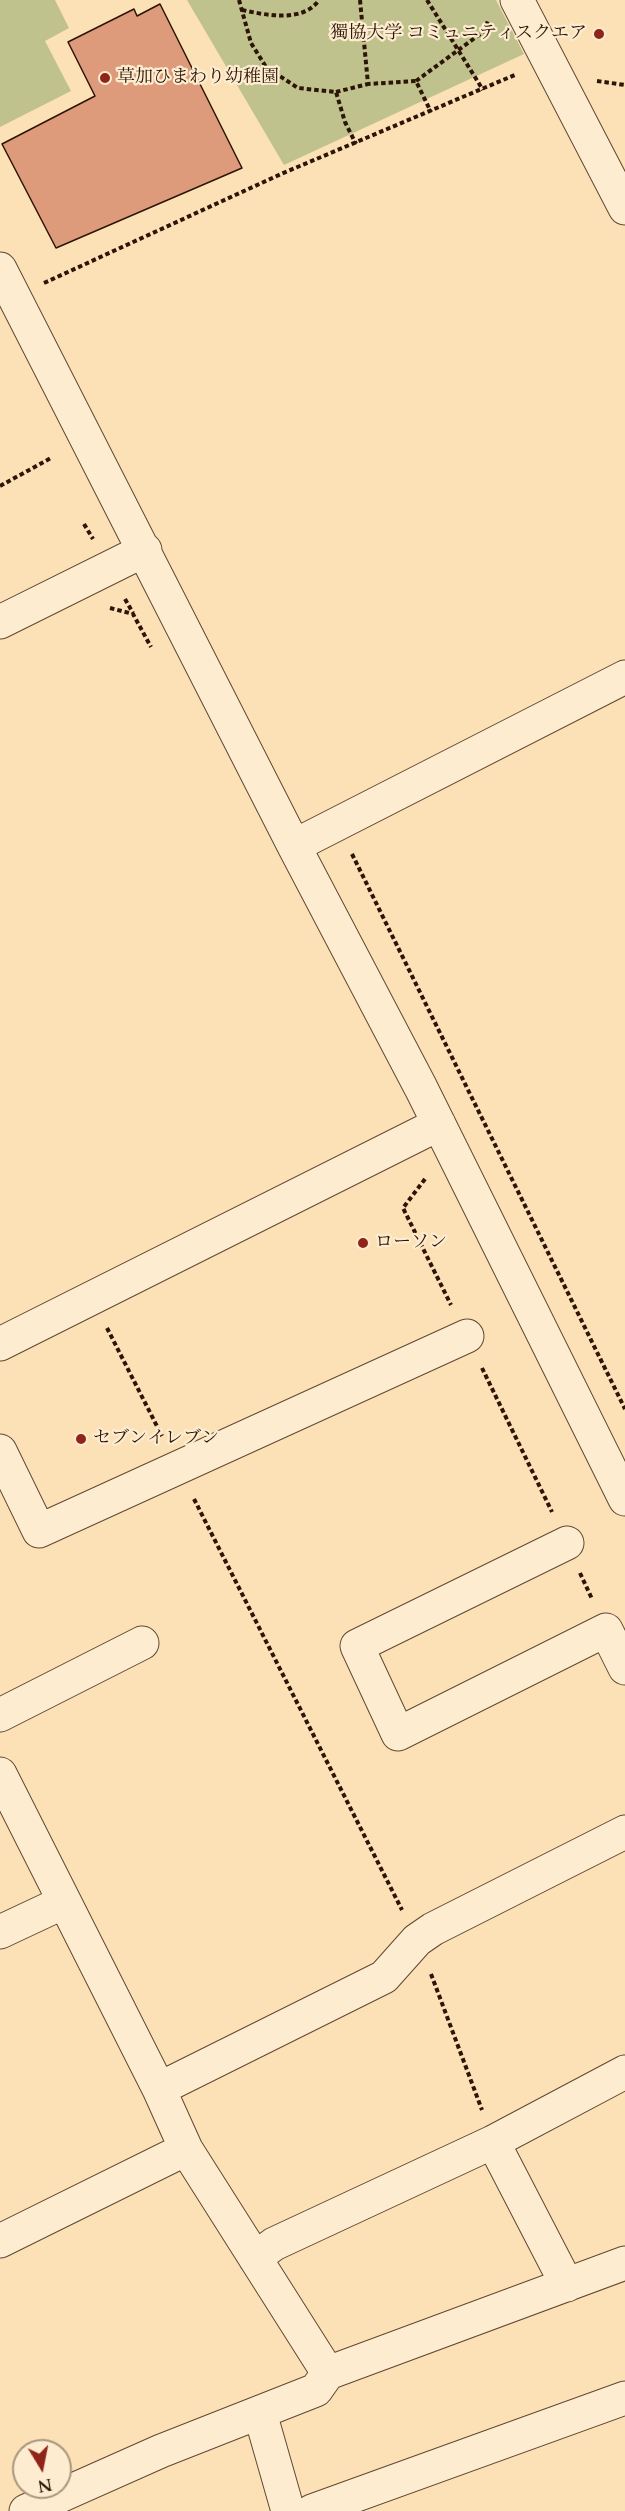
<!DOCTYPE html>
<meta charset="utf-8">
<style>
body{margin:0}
#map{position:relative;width:625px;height:2511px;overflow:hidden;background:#fce1b6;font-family:Cardo,serif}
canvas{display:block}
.north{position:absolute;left:12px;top:2439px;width:60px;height:60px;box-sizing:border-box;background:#fdecd0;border:2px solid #a9967f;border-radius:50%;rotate:170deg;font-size:16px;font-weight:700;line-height:24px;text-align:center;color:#2c1506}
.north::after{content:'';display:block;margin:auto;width:21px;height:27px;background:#8f2418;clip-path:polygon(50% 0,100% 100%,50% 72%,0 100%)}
</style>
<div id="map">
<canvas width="625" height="2511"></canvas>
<div class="north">N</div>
</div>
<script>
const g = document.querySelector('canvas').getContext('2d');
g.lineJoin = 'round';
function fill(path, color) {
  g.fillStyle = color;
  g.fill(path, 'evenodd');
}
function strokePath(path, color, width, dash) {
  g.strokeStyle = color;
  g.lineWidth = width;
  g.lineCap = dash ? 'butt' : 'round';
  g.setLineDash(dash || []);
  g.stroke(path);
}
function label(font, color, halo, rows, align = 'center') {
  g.font = font + ' Cardo,"Noto Serif JP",serif';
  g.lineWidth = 4.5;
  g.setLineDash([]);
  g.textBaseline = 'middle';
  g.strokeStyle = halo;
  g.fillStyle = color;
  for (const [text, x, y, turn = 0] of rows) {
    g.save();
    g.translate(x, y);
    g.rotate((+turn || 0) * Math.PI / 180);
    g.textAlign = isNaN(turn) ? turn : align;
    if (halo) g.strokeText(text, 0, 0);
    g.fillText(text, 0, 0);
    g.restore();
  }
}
const green = new Path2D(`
 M0 0H55L69 28 45 41 71 91 0 127Z
 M187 0H496L524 54 284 165Z`);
const building = new Path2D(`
 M160 4 242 168 56 248 2 144 95 96 68 42 134 9 137 16Z`);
const path = new Path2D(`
 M239 0 251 43 266 67 298 88 336 92 345 122 356 144
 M360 0 368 84 416 81 431 112
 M427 0 483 90
 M242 10C266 15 303 23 319 0
 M416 81 483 32 488 21
 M597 81 625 85
 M336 92 368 84
 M44 283 281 174 517 74
 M0 486 51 458
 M84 524 93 539
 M125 599 133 613
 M110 608 133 614 151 647
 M352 854 625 1409
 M425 1179 403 1208 451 1305
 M107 1328 162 1436
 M482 1368 552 1512
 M194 1499 402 1910
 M580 1573 592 1599
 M431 1974 482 2110`);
const minor = new Path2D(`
 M517 0 625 208
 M0 269 294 846 421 1088 625 1499
 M0 622 145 550
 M294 846 625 677
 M0 1344 439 1124
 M0 1451 39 1531 467 1336
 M567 1543 357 1646 398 1734 606 1630 625 1668
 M0 1715 142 1643
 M0 1774 159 2089 186 2149 328 2373
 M0 1932 64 1902
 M159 2089 384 1977 417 1940 433 1929 625 1832
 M493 2142 625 2072
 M0 2241 186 2149
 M255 2258 274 2244 493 2142 567 2285
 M260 2413 288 2511
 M26 2511 161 2451 316 2390 328 2373 625 2263
 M312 2511 625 2398`);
const markers = [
 [599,34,6,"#8f2418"],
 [105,78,6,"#8f2418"],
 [363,1243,6,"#8f2418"],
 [81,1439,6,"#8f2418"]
];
const poiNames = [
 ["獨協大学 コミュニティスクエア",587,34,"right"],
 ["草加ひまわり幼稚園",117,78],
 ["ローソン",375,1243],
 ["セブンイレブン",93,1439]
];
fill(green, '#c0c28d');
fill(building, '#de9b7c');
strokePath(building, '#2c1506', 1.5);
strokePath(minor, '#604832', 35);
strokePath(path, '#2c1506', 4, [4.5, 3]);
strokePath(minor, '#fdecd0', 33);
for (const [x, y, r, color] of markers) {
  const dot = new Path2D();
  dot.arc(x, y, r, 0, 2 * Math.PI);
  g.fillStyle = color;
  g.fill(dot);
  strokePath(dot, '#fdecd0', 2);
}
label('18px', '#2c1506', '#fdecd0', poiNames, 'left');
</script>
